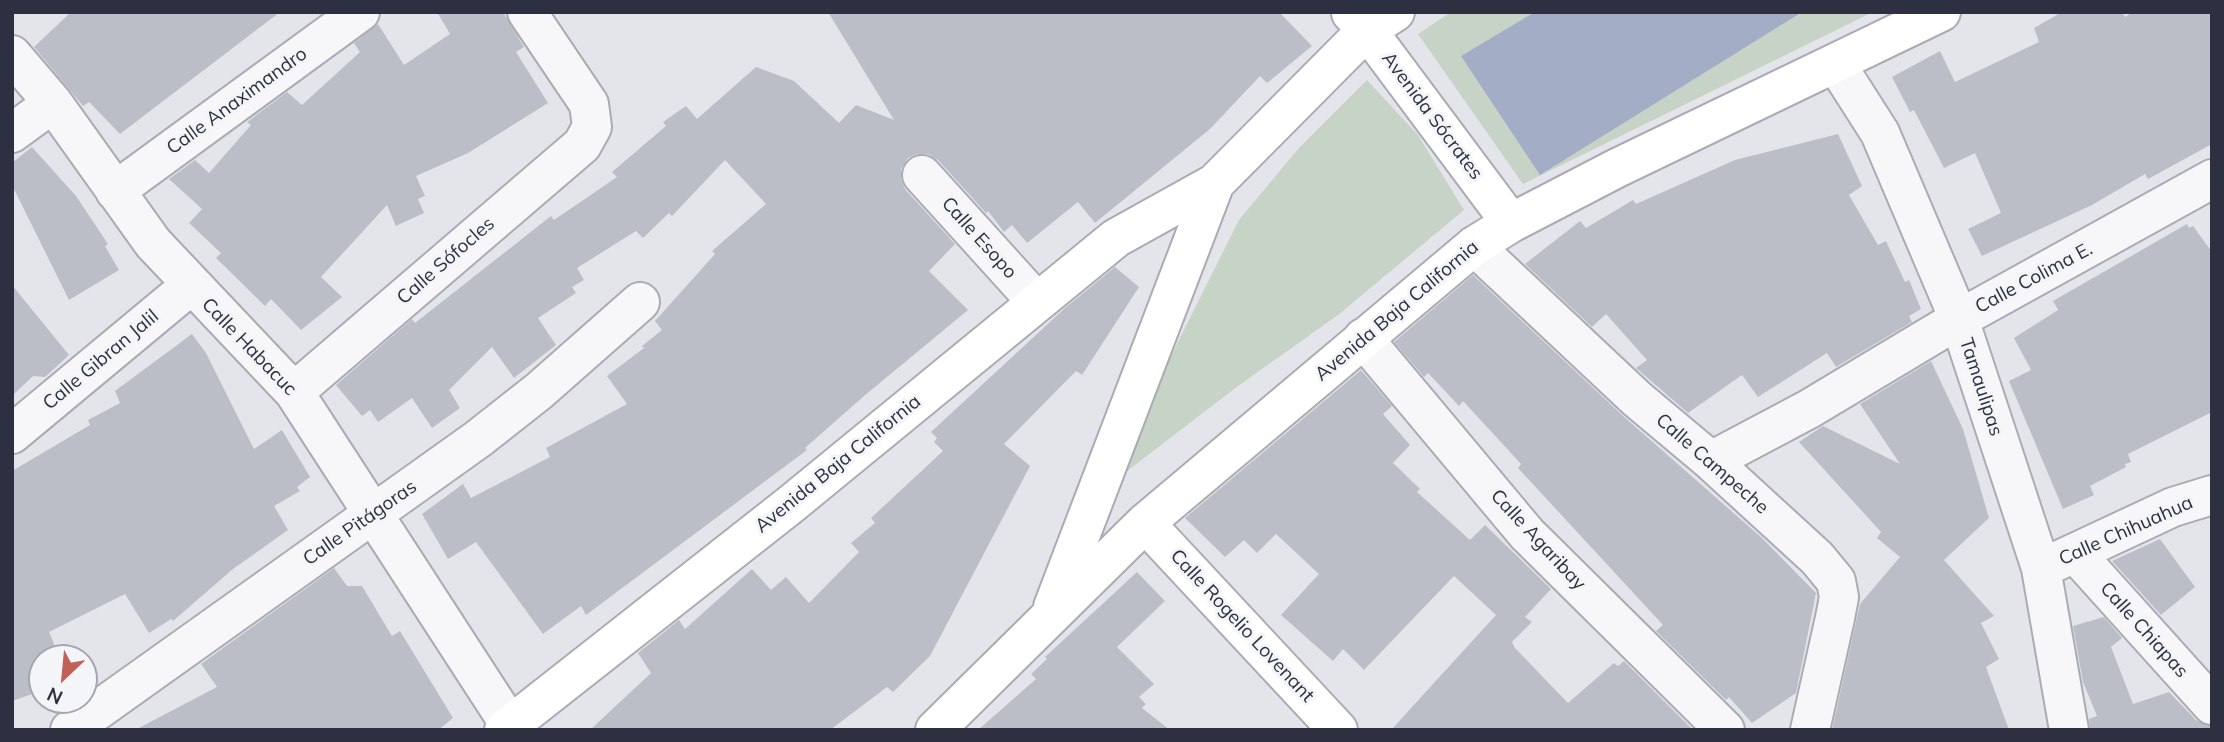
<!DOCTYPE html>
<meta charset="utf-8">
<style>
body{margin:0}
#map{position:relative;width:2224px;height:742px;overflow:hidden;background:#e4e5eb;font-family:Mulish,sans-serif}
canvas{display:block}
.frame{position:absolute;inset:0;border:14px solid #2e3041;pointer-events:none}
.north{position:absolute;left:28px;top:644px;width:70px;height:70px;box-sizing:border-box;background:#f4f5f8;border:2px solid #a5a6af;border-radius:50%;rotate:206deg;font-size:19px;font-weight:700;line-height:28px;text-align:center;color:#2e3041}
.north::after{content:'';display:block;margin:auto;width:24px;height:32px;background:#c06059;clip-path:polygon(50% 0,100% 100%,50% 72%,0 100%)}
</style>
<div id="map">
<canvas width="2224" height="742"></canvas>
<div class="frame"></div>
<div class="north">N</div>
</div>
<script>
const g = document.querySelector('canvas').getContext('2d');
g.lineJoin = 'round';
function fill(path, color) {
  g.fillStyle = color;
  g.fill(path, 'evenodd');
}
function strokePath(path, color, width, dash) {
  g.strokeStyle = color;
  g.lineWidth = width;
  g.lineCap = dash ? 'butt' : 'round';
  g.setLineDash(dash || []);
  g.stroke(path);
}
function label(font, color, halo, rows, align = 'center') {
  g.font = font + ' Mulish,sans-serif';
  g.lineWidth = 6;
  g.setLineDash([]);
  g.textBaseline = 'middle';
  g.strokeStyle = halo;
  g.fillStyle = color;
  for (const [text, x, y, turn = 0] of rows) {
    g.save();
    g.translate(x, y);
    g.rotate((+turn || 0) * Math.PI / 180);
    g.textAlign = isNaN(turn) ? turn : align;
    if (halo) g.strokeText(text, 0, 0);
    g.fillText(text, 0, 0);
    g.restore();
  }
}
const green = new Path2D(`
 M1451 12H1873L1523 184 1418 34Z
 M1367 80 1418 135 1464 210 1338 315 1238 386 1105 488 1239 220 1299 148Z`);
const water = new Path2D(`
 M1535 12H1802L1540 175 1461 56Z`);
const building = new Path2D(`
 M71 12H280L120 134 89 102 83 106 34 47Z
 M437 12H503L524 47 516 52 548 103 468 153 416 176 425 196 418 199 424 213 396 226 387 205 321 277 342 297 301 330 271 299 265 306 216 258 221 253 189 223 202 209 169 179 195 160 209 173 251 125 247 122 287 92 302 105 360 52 354 43 378 24 404 65 450 34Z
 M828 12H1279L1312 46 1267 83 1260 76 1210 129 1095 223 1078 202 1027 243 1012 225 1004 232 988 211 986 213 938 160 928 154H917L908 158 901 169V179L905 189 955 244 929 271 968 310 864 396 805 448 807 450 586 615 581 606 543 634 476 542 448 559 422 514 463 484 471 498 550 457 546 448 627 404 607 376 644 348 642 346 662 330 655 321 715 254 712 251 766 204 725 160 672 216 669 213 643 238 636 231 577 268 584 280 572 287 576 293 538 318 556 345 514 378 492 347 449 390 460 408 432 428 412 398 378 422 370 410 362 416 336 385 412 319 415 323 551 216 554 220 617 177 612 172 666 126 663 122 686 106 697 119 756 67 794 81 839 123 856 105 894 120Z
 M2062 12H2122L2125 17 2133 12H2212V144L2148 179 2145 174 2092 205 1982 256 1968 229 2001 213 1975 153 1944 168 1914 110 1910 112 1892 77 1940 51 1955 82 2039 42 2034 28Z
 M1838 134 1862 186 1849 195 1878 245 1886 241 1905 282 1909 280 1921 309 1909 316 1912 322 1836 367 1827 353 1758 397 1742 375 1688 413 1636 368 1647 360 1606 314 1592 327 1525 264 1580 221 1586 228 1633 200 1636 204 1735 160Z
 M32 147 76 196 108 244 105 246 119 270 69 300 12 185V163Z
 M2187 224 2189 228 2193 226 2212 252V412L2128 454 2131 462 2125 464 2126 467 2090 486 2094 495 2063 509 2009 381 2031 370 2014 338 2058 310 2053 301Z
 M1115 267 1139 287 1082 375 1076 371 1004 444 1030 466 930 656 893 692 887 687 830 730H590L651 673 638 653 679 620 685 629 752 569 771 590 786 577 809 603 859 552 851 543 875 523 871 518 943 451 934 442 937 438 931 432 1065 308Z
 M1473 275 1622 415 1762 538 1816 593 1796 693 1752 723 1729 697 1726 700 1656 631 1663 625 1518 468 1521 464 1463 401 1459 406 1428 373 1424 377 1394 342Z
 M12 285 69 355 45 377 33 376 12 396Z
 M192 334 206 353 254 449 282 430 310 477 297 487 300 491 274 506 288 530 233 569 173 621 171 619 149 633 125 594 49 632 60 658H42L41 691 12 701V471L90 425 88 420 120 403 115 391Z
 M1931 361 1963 429 1989 518 1944 560 1994 616 1981 623 1999 659 1986 667 2009 730H1832L1860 604 1900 557 1877 538 1881 532 1799 442 1823 426 1900 464 1860 404Z
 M1361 370 1392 406 1383 414 1410 445 1393 463 1420 489 1417 492 1470 540 1485 525 1551 589 1525 617 1532 622 1512 642 1515 648 1568 703 1614 663 1618 666 1624 661 1692 729 1391 730 1496 615 1454 576 1364 670 1343 649 1333 661 1281 615 1319 574 1276 534 1257 553 1244 540 1225 557 1185 518Z
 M2160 539 2195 587 2161 615 2112 561Z
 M334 568 347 586H362L392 636 400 631 453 718 438 730H135L217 687 201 664Z
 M1137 572 1165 601 1117 647 1154 684 1139 697 1146 704 1142 708 1170 730H978L1036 679 1031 674 1047 659 1045 657Z
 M2104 617 2122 638 2111 647 2133 704 2169 692 2196 720 2212 726V730H2090L2089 719 2097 716 2083 682 2073 626Z`);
const street = new Path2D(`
 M12 55 53 103 153 243 294 392 510 725
 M1836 64 1880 133 1959 319 2041 568 2069 730
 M12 133 53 103
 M922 175 1036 301
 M115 191 360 12
 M1474 246 1637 399 1711 461 1817 558 1836 581 1839 597 1835 618 1810 730
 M1363 338 1527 534 1725 730
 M294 392 582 145 592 127 589 104 527 12
 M12 434 190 286
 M1711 461 1809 409 1959 319 2212 179
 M2076 554 2212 705
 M2053 563 2173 507 2212 495
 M70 730 478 439 539 391 640 302`);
const secondary = new Path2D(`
 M1351 13 1367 30 1511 223
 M1145 523 1338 730
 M1053 607 1215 183
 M504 730 790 505 1116 238 1215 183 1367 30 1395 12
 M935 730 1145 523 1474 246 1511 223 1617 168 1941 12`);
const streetNames = [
 ["Calle Anaximandro",237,101,-36],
 ["Avenida Sócrates",1432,116,53],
 ["Calle Esopo",979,238,48],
 ["Calle Sófocles",446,261,-41],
 ["Calle Colima E.",2034,278,-28],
 ["Avenida Baja California",1397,311,-40],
 ["Calle Habacuc",249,347,46],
 ["Calle Gibran Jalil",101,360,-40],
 ["Tamaulipas",1981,387,72],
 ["Avenida Baja California",838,464,-39],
 ["Calle Campeche",1712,464,41],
 ["Calle Pitágoras",360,523,-35],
 ["Calle Chihuahua",2126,531,-24],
 ["Calle Agaribay",1538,540,47],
 ["Calle Rogelio Lovenant",1242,626,47],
 ["Calle Chiapas",2144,630,48]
];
fill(green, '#c7d3c6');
fill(water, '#a4adc6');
fill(building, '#bcbec7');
strokePath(street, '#aaabb5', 42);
strokePath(secondary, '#aaabb5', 42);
strokePath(street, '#f7f7f9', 38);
strokePath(secondary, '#fff', 38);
label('19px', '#2e3041', '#f4f5f8', streetNames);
</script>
